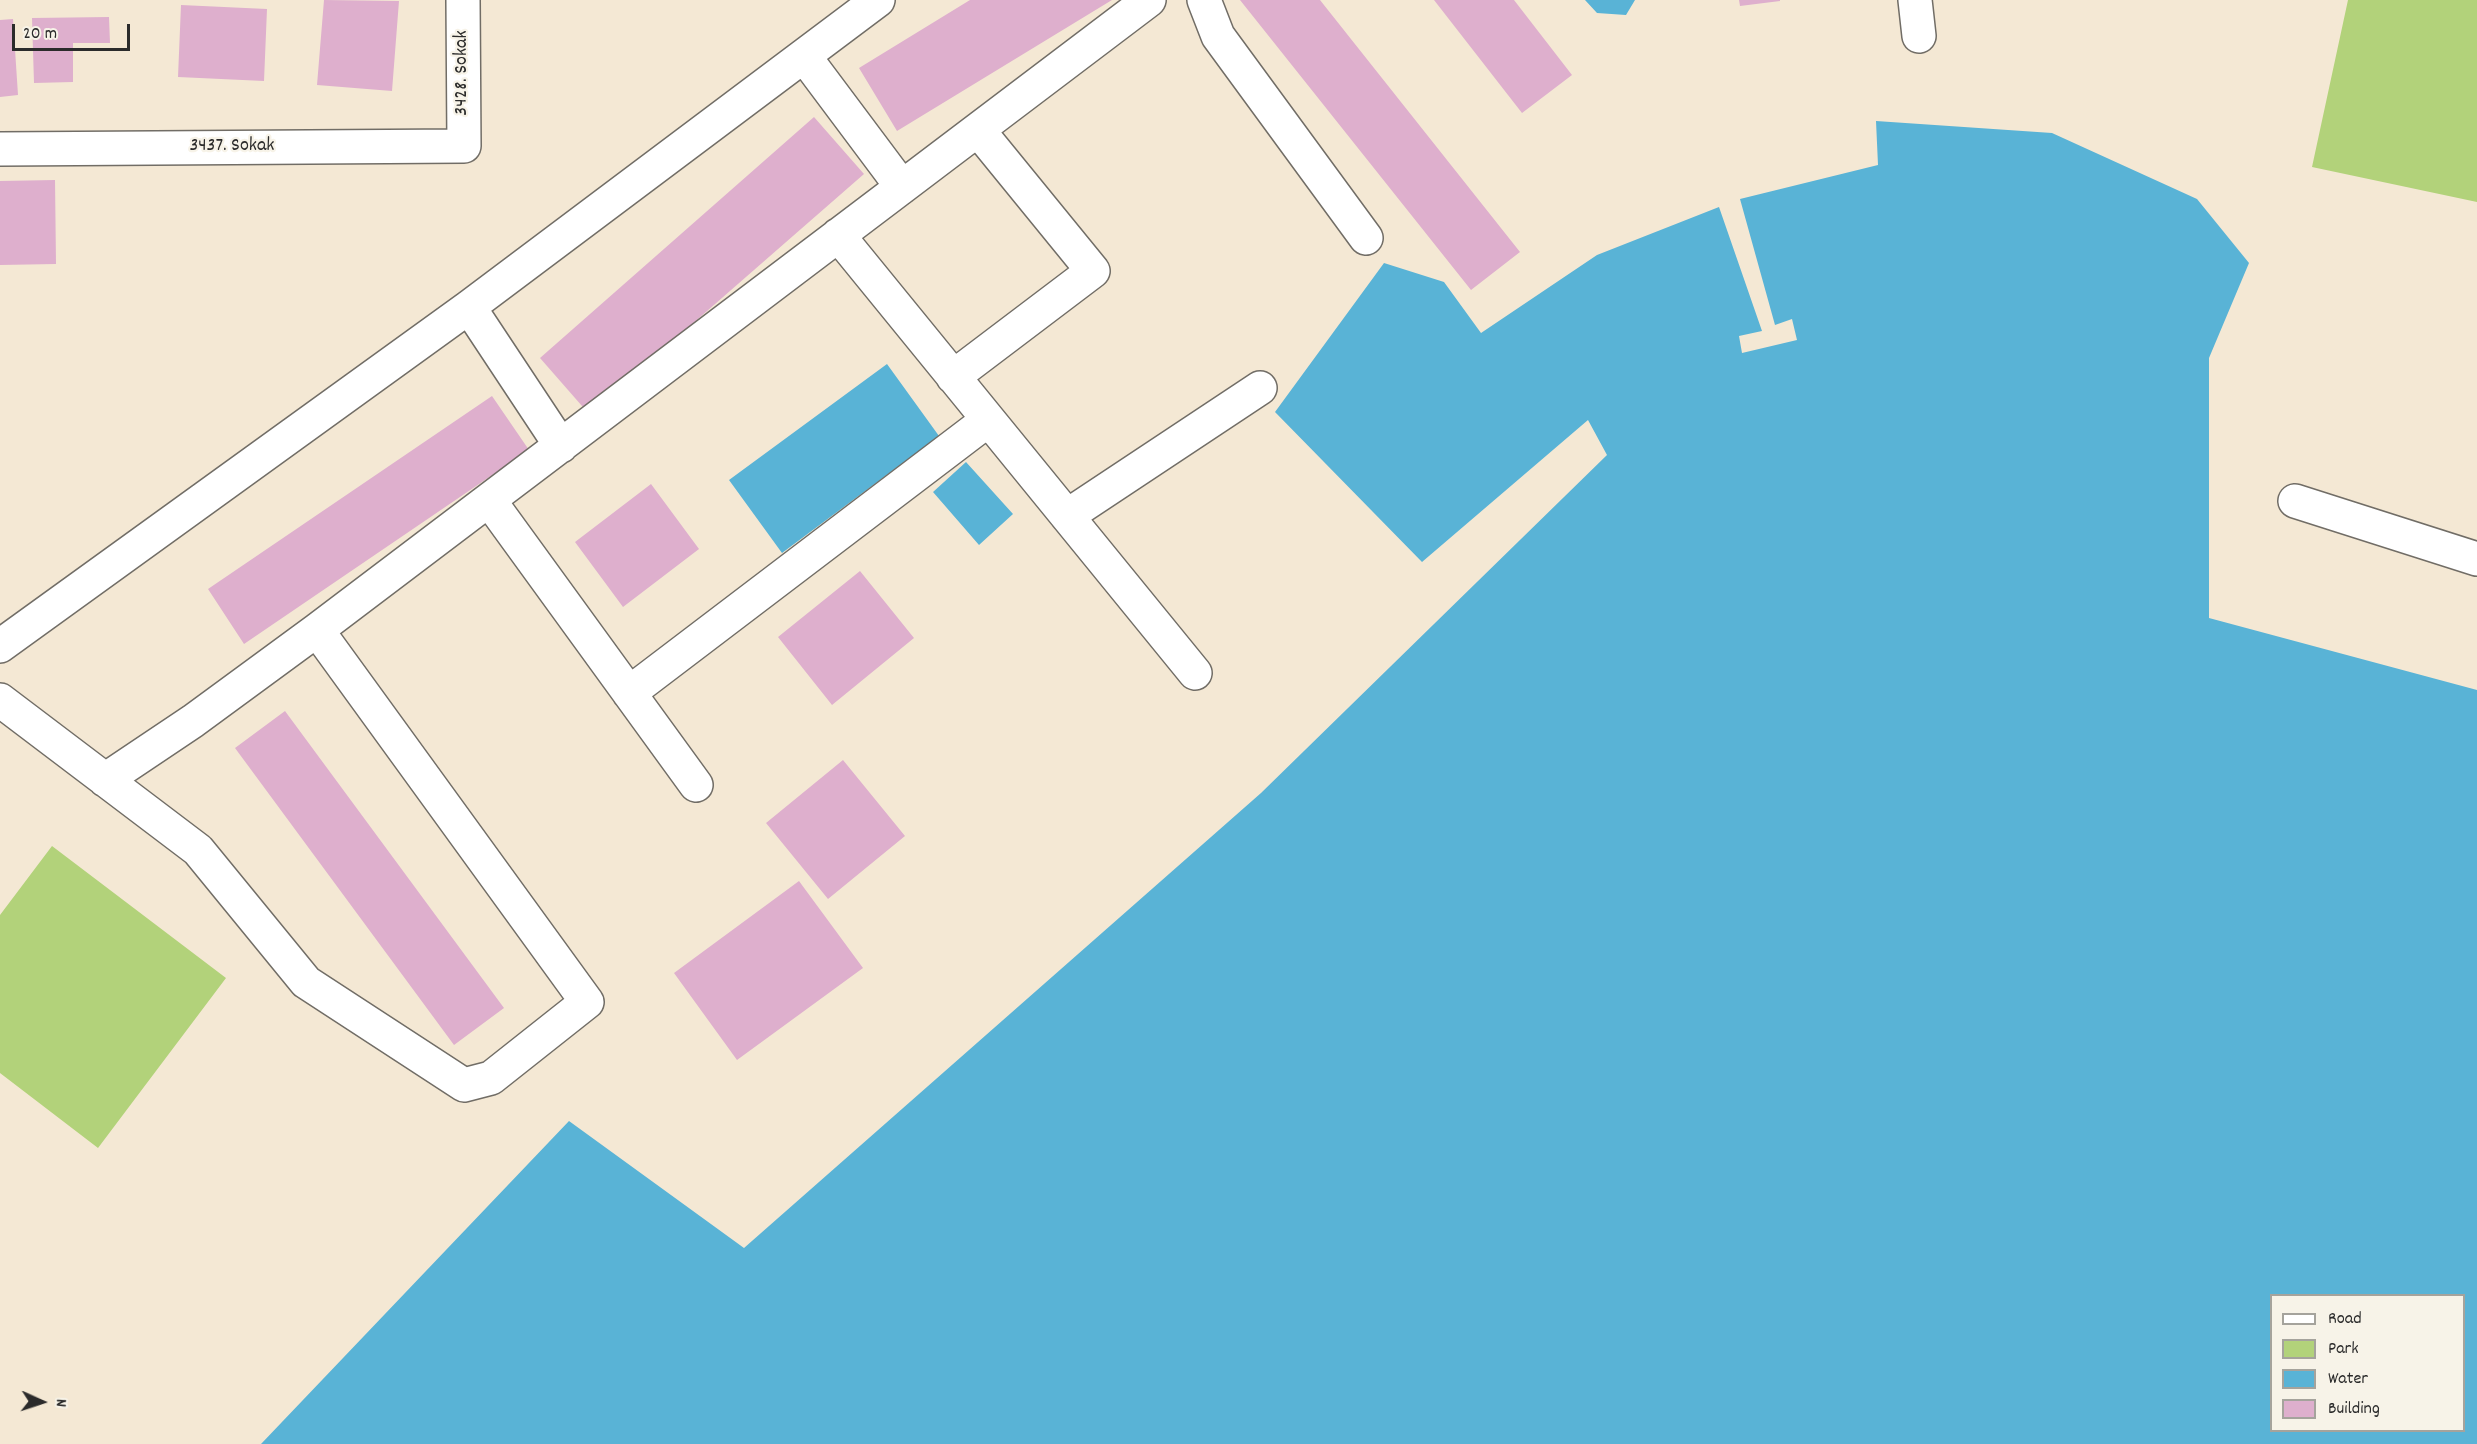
<!DOCTYPE html>
<style>
body{margin:0}
#map{position:relative;width:2477px;height:1444px;overflow:hidden;background:#f4e8d4;font-family:Dekko,sans-serif}
canvas{display:block}
.legend{position:absolute;left:2270px;top:1294px;width:195px;height:138px;box-sizing:border-box;background:#f7f3e8;border:2px solid #a5a39c;margin:0;padding:8px 10px;list-style:none;font-size:18px;color:#2b2b2b}
.legend li{display:flex;align-items:center;gap:12px;height:30px}
.legend b{width:30px;border:2px solid #a5a39c}
.north{position:absolute;left:12px;top:1372px;width:60px;height:60px;-webkit-text-stroke:4px #f7f3e8;paint-order:stroke;rotate:93deg;font-size:16px;font-weight:700;line-height:24px;text-align:center;color:#2b2b2b}
.north::after{content:'';display:block;margin:auto;width:21px;height:27px;background:#2b2b2b;clip-path:polygon(50% 0,100% 100%,50% 72%,0 100%)}
.scale{position:absolute;left:12px;top:24px;width:118px;height:27px;box-sizing:border-box;border:3px solid #2b2b2b;border-top:0;padding-left:8px;font-size:18px;line-height:21px;white-space:nowrap;color:#2b2b2b;-webkit-text-stroke:4px #f7f3e8;paint-order:stroke}
</style>
<div id="map">
<canvas width="2477" height="1444"></canvas>
<ul class="legend">
<li><b style="height:8px;background:#fff"></b>Road</li>
<li><b style="height:16px;background:#b2d27a"></b>Park</li>
<li><b style="height:16px;background:#59b3d6"></b>Water</li>
<li><b style="height:16px;background:#deafcd"></b>Building</li>
</ul>
<div class="north">N</div>
<div class="scale">20 m</div>
</div>
<script>
const g = document.querySelector('canvas').getContext('2d');
g.lineJoin = 'round';
function fill(path, color) {
  g.fillStyle = color;
  g.fill(path, 'evenodd');
}
function strokePath(path, color, width, dash) {
  g.strokeStyle = color;
  g.lineWidth = width;
  g.lineCap = dash ? 'butt' : 'round';
  g.setLineDash(dash || []);
  g.stroke(path);
}
function label(font, color, halo, rows, align = 'center') {
  g.font = font + ' Dekko,sans-serif';
  g.lineWidth = 4.5;
  g.setLineDash([]);
  g.textBaseline = 'middle';
  g.strokeStyle = halo;
  g.fillStyle = color;
  for (const [text, x, y, turn = 0] of rows) {
    g.save();
    g.translate(x, y);
    g.rotate((+turn || 0) * Math.PI / 180);
    g.textAlign = isNaN(turn) ? turn : align;
    if (halo) g.strokeText(text, 0, 0);
    g.fillText(text, 0, 0);
    g.restore();
  }
}
const green = new Path2D(`
 M2348 0H2477V202L2312 167Z
 M52 846 226 978 98 1148 0 1073V915Z`);
const water = new Path2D(`
 M1585 0H1635L1626 15 1597 13Z
 M1876 121 2052 133 2197 199 2249 263 2209 358V618L2477 690V1444H261L569 1121 744 1248 1261 793 1607 455 1588 420 1422 562 1275 412 1384 263 1444 282 1481 333 1597 255 1719 207 1762 331 1739 336 1742 353 1797 340 1792 319 1775 325 1740 199 1878 165ZM2272 1296H2464V1430H2272Z
 M887 364 939 436 782 553 729 480Z
 M966 462 1013 514 979 545 933 492Z`);
const building = new Path2D(`
 M324 0 399 1 392 91 317 85Z
 M970 0H1112L897 131 859 68Z
 M1240 0H1320L1520 252 1471 290Z
 M1434 0H1514L1572 75 1522 113Z
 M1739 0H1780V1L1740 6Z
 M181 5 267 9 264 81 178 77Z
 M109 17 110 43H73V82L34 83 32 18Z
 M13 19 18 95 0 97V20Z
 M814 117 864 174 589 414 540 358Z
 M55 180 56 264 0 265V181Z
 M492 396 529 450 244 644 208 589Z
 M651 484 699 549 623 607 575 542Z
 M860 571 914 638 832 705 778 637Z
 M285 711 504 1008 454 1045 235 748Z
 M843 760 905 836 828 899 766 823Z
 M799 881 863 968 737 1060 674 973Z`);
const minor = new Path2D(`
 M1204 0 1218 36 1366 238
 M1915 0 1919 36
 M804 56 902 187
 M0 149 464 146 463 0
 M838 235 1195 673
 M469 307 561 446
 M953 377 1093 271 978 130
 M489 500 696 785
 M2295 501 2477 559
 M1067 516 1260 388
 M0 646 469 307 878 0
 M629 693 988 420
 M0 700 198 850 306 982 464 1085 491 1078 587 1002 317 630
 M105 780 193 721 317 630 1149 0`);
const streetNames = [
 ["3428. Sokak",463,73,-90],
 ["3437. Sokak",232,147]
];
fill(green, '#b2d27a');
fill(water, '#59b3d6');
fill(building, '#deafcd');
strokePath(minor, '#716d66', 36);
strokePath(minor, '#fff', 33);
label('20px', '#2b2b2b', '#f7f3e8', streetNames);
</script>
